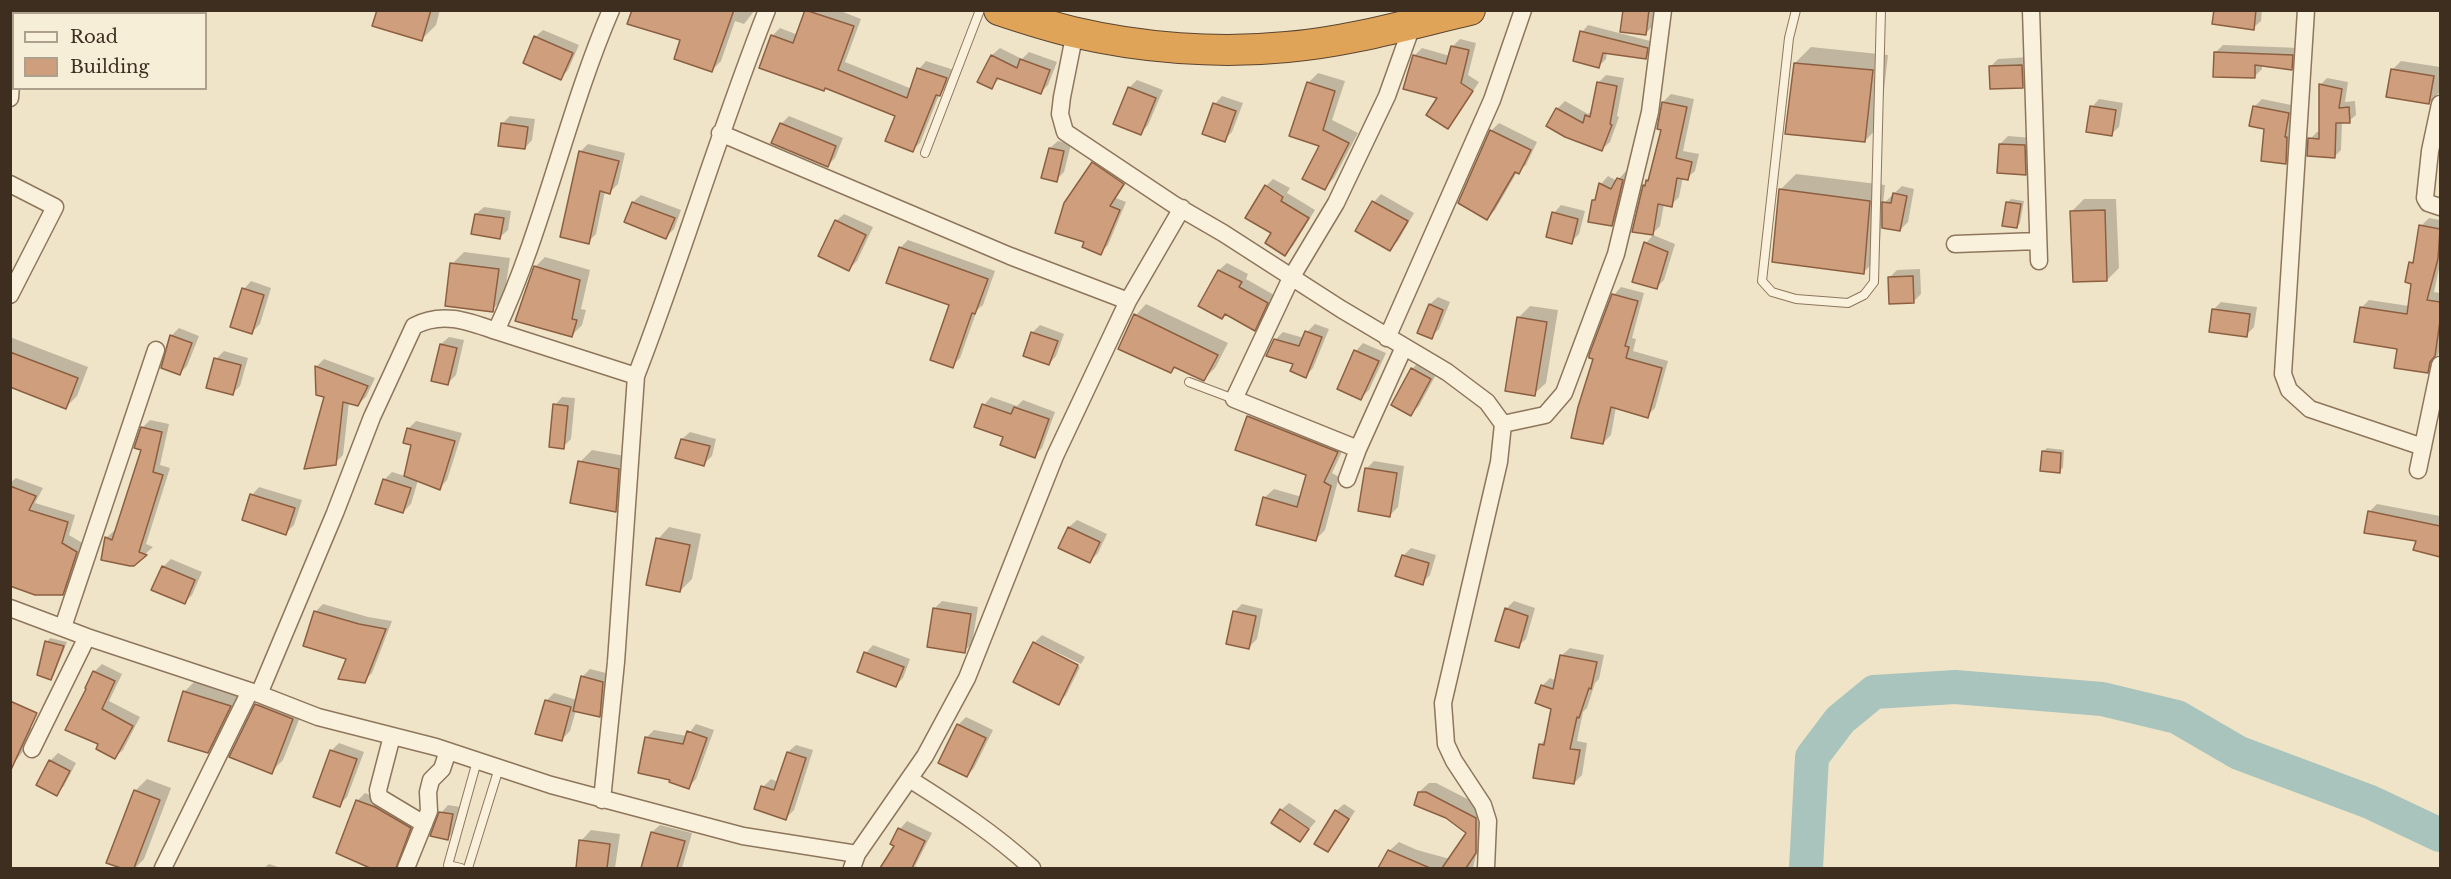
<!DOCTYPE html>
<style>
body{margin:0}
#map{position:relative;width:2451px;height:879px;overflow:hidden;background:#f0e4c8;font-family:"Libre Baskerville",serif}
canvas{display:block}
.frame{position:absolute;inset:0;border:12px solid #3d2e20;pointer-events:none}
.legend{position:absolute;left:12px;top:12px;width:195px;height:78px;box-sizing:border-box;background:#f7eed8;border:2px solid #ada18e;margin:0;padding:8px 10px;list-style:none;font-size:18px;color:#3d2e20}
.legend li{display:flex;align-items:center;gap:12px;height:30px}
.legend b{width:30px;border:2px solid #ada18e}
</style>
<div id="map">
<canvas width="2451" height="879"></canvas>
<div class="frame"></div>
<ul class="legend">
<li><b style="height:8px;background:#faf1dc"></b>Road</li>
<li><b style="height:16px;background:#cf9f7d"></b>Building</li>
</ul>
</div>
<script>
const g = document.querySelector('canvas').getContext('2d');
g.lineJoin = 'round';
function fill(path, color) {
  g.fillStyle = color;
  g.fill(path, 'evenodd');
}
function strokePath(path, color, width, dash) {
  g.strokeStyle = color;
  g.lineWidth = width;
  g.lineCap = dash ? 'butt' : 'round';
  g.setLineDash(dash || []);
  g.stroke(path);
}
const shadow = new Path2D(`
 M102 10H146L145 14H101Z
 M378 10H440L436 25 421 40Z
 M633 10H755L744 24 735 21 721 61 711 71 682 39Z
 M807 10H838L861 19 845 62 912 89 919 69 926 61 954 70 947 87 939 95 920 143 912 150 897 115 826 87 824 89 772 36 780 28 798 35Z
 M1624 10H1655L1654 25 1646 33Z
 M2215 10H2262L2261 21 2253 28Z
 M1588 25 1654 42 1652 51 1646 58 1607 52 1606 59 1599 66 1582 32Z
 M543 30 579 45 568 70 561 78 535 37Z
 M1460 39 1476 43 1468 75 1479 82 1455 119 1448 127 1439 97 1414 56 1422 48 1450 56 1452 47Z
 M2223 45 2300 48 2299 61 2291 69 2262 65V69L2254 77 2215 53Z
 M1811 47 1888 55 1880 125 1865 141 1795 63Z
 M1000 48 1022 59 1029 52 1057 62 1048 85 1040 93 1000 78 991 87 979 81 992 55Z
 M2029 57 2030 79 2022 87 1990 67 1998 59Z
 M2401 61 2440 67V92L2429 103 2392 70Z
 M1318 73 1345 81 1332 120 1358 133 1334 178 1324 189 1322 145 1308 83Z
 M1606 75 1624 78 1617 116 1619 117 1610 142 1602 149 1557 109 1565 101 1588 114 1593 110 1598 83Z
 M2327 78 2348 82 2345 102 2355 101 2356 115 2349 121 2342 122 2341 150 2334 157 2310 139 2317 132H2321L2320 85Z
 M1137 80 1163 90 1148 125 1141 133 1129 88Z
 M1671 94 1694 99 1683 151 1699 154 1695 171 1687 178 1683 177 1679 197 1671 205 1664 204 1660 226 1652 234 1645 186 1651 178 1663 129V102Z
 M1222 96 1243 103 1232 132 1224 140 1215 104Z
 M2099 99 2123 103 2119 127 2111 134 2092 107Z
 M2262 99 2296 106 2293 155 2285 162 2254 107Z
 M510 116 535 119 532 140 525 148 502 124Z
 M789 116 843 138 835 158 827 166 781 124Z
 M1499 123 1537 142 1526 165 1517 172 1495 210 1487 218 1491 131Z
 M2008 136 2032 138 2033 166 2025 173 2000 144Z
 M1058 141 1071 144 1064 172 1056 180 1050 148Z
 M588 144 625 153 618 184 610 192 605 191 596 234 588 242 580 152Z
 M1101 156 1131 176 1116 198 1126 202 1108 245 1100 253 1093 163Z
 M1626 171 1630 172 1619 217 1611 225 1593 201 1597 197 1601 184 1608 176 1617 181Z
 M1796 174 1885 185 1883 204 1902 186 1914 189 1908 222 1900 230 1881 226 1879 257 1863 273 1780 190Z
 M1273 179 1290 188 1287 193 1315 210 1293 246 1285 254 1273 233 1266 186Z
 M1381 194 1414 213 1398 241 1390 249 1374 202Z
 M641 195 681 210 674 229 666 237 633 202Z
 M2011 199 2024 201 2020 223 2017 227 2007 203Z
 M2084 199H2116L2119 268 2107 280 2072 211Z
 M1561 205 1585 211 1579 234 1571 242 1554 213Z
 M484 207 511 211 508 230 500 237 476 214Z
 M844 214 873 227 857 261 849 269 836 221Z
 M2429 218 2440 220V264L2434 292 2440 293V349L2435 364 2427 372 2399 348 2361 308 2369 300 2409 306 2413 283 2411 263 2415 258 2421 226Z
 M1653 235 1675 244 1664 280 1656 288 1646 243Z
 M908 240 995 271 983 305 977 310 960 358 952 366 951 304 900 248Z
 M464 252 510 258 504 298 492 310 452 264Z
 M545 257 590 270 581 309 586 310 582 325 572 335 535 267Z
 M1227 263 1248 274 1246 279 1274 295 1262 321 1254 329 1226 313 1200 306 1219 270Z
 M1920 269 1921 294 1913 302 1889 278 1897 270Z
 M251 281 271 288 260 324 252 332 244 289Z
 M1621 287 1644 293 1632 338 1636 339 1633 351 1668 361 1655 408 1647 416 1616 407 1611 435 1603 443 1614 295Z
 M1438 297 1450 302 1439 329 1431 337 1430 304Z
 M2221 302 2257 307 2254 327 2246 335 2213 310Z
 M1146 304 1228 343 1215 368 1204 379 1176 367 1171 372 1136 315Z
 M1530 306 1558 310 1546 383 1534 394 1518 318Z
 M1315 324 1329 329 1313 368 1306 376 1275 340 1283 332 1304 338 1307 332Z
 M1040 325 1064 334 1056 356 1049 364 1032 333Z
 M179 328 199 336 187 366 179 374 171 336Z
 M10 337 88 367 77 396 66 407 10 386Z
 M449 337 464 340 456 375 448 383 441 344Z
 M1363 343 1386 353 1369 390 1361 398 1356 351Z
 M224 351 248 358 240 386 232 394 216 359Z
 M324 359 375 378 366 397 358 404 349 402 343 455 335 463 326 396 316 367Z
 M1420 361 1438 371 1419 406 1411 414 1412 369Z
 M562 397 575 398 571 439 563 447 555 405Z
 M991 397 1017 406 1023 400 1055 412 1042 448 1034 456 1005 436 984 405Z
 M1257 407 1346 443 1332 473 1339 477 1325 530 1316 539 1264 498 1274 489 1302 497 1308 474 1237 449 1248 416Z
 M150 420 169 424 160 465 170 468 146 544 153 547 133 565 106 538 114 531H116L143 448 142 428Z
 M416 421 462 433 447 480 440 488 418 480 411 504 403 512 384 480 392 472 405 476 413 444 408 429Z
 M690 432 716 439 712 456 704 464 682 439Z
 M2047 448 2064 450 2063 468 2059 471 2043 452Z
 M592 450 630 457 627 498 615 510 580 462Z
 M1374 461 1404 466 1398 507 1390 515 1366 469Z
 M16 478 43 488 35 503 75 515 69 535 84 544 70 585 62 593 10 546V483Z
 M259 487 302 500 294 525 286 533 252 495Z
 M2377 504 2440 516V555L2415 549 2418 540 2369 512Z
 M1077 520 1107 534 1098 553 1090 561 1060 547 1069 527Z
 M669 527 701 534 692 579 680 591 658 539Z
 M1411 548 1436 555 1430 575 1422 583 1403 556Z
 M171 559 202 572 192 595 185 602 163 567Z
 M942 601 978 607 972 644 964 651 934 609Z
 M1514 601 1535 608 1526 639 1518 646 1506 609Z
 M323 604 368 617 392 621 372 673 364 681 348 658 305 645 316 611Z
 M1242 604 1263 609 1257 639 1249 647 1234 612Z
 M1042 635 1085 657 1081 664 1035 642Z
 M50 638 67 642 54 675 51 679 47 642Z
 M1035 642V645L1080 667 1066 695 1058 703 1034 643Z
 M873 645 910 659 903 678 895 686 866 653Z
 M1570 648 1604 655 1599 679 1595 683 1587 708 1583 712 1577 741 1587 743 1582 775 1574 783 1540 745 1546 738 1553 708 1542 686 1550 678 1557 681 1562 655Z
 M102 664 122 674 109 701 140 717 123 750 115 757 100 744 94 672Z
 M590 669 610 674 607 708 599 716 576 710 570 731 562 739 546 701 554 693 577 700 582 677Z
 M196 680 241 695 219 740 207 752 184 692Z
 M269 693 304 707 283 760 271 772 257 705Z
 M966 717 993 730 974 768 967 776 940 763 959 724Z
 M11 723 33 729 29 743 12 766Z
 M696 724 714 730 696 779 689 787 647 737 654 730 687 736Z
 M339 743 364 752 347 797 339 805 331 751Z
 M796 745 813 750 794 810 786 818 763 787 771 779 778 782 788 752Z
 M58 753 76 763 64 786 56 794 38 784 50 761Z
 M147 779 171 788 144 859 135 868H125L108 862 135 791Z
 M1429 783H1436L1485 808V842L1476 855 1473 868H1379L1389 851 1399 842 1417 850 1450 859 1468 832 1419 792Z
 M365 793 383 800 418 820 406 868H374L338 853 357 801Z
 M1289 803 1316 821 1300 840 1281 810Z
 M1344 804 1355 811 1335 843 1327 850 1336 811Z
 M448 805 460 807 456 830 448 838 441 813Z
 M907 821 932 833 915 866 919 868H881L896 845 900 829Z
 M660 825 692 833 682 868H642L652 832Z
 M591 830 620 834 615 868H577L581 841Z
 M269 864 281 868H264Z`);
const river = new Path2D(`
 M1806 868 1812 757 1840 720 1874 692 1955 687 2102 699 2177 717 2239 753 2370 802 2440 835`);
const building = new Path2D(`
 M377 10H431L422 41 372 26Z
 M632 10H734L712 72 674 59 680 40 627 24Z
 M805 10 854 26 838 70 907 98 917 68 947 78 940 96 936 95 913 152 885 141 895 116 825 88 824 91 759 68 771 35 793 43Z
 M1623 10H1649L1646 35 1620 32Z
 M2214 10H2256L2254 30 2212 24Z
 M1580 31 1648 48 1646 59 1603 53 1599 68 1573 61Z
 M534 36 573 53 561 80 523 63Z
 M1451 46 1469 50 1461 83 1473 91 1448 129 1426 115 1437 98 1403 89 1413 55 1446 64Z
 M2214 52 2293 55 2292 70 2255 65V78L2213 77Z
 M991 55 1017 68 1020 59 1050 70 1041 94 997 78 992 89 977 82Z
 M1794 63 1873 70 1865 142 1785 134Z
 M2022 65 2023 88 1990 89 1989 66Z
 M2391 69 2434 76 2429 104 2386 97Z
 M1307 82 1335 91 1323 130 1349 143 1325 190 1302 179 1319 146 1289 136Z
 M1597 82 1617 86 1610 124 1612 125 1602 151 1565 137 1546 126 1556 108 1583 123 1585 115 1590 117Z
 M2319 84 2342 89 2339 108 2349 107 2350 123H2336L2335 158 2307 156 2308 138 2319 139Z
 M1128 87 1156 98 1141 135 1113 124Z
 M1662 102 1687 107 1676 158 1692 162 1688 180 1677 178 1672 207 1658 204 1653 235 1632 232 1643 185 1645 186 1646 180 1648 181 1661 130 1657 129Z
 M1213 103 1236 111 1225 142 1202 134Z
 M2090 106 2116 110 2112 136 2086 132Z
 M2253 106 2289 113 2285 137H2287L2286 164 2261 161 2264 129 2249 126Z
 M501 123 528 127 525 149 498 146Z
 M780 123 836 146 828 167 771 143Z
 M1490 130 1531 150 1519 174 1515 172 1487 220 1458 203Z
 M1999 144 2025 145 2026 175 1997 173Z
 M1049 148 1064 151 1057 182 1041 178Z
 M579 151 619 161 610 194 600 191 589 244 560 237Z
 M1092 162 1124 184 1110 206 1120 210 1101 255 1082 247 1084 242 1055 233 1064 203Z
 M1617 178 1623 180 1612 226 1588 222 1592 200H1595L1599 183 1611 189Z
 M1265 185 1283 197 1281 201 1309 218 1285 256 1265 243 1271 233 1245 218Z
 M1779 189 1870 201 1864 274 1772 262Z
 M1893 193 1907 196 1900 231 1882 228V202L1891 203Z
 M1372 201 1408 221 1390 251 1355 231Z
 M632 202 675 218 666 239 624 222Z
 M2006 202 2021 204 2017 228 2002 226Z
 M2105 210 2107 281 2073 282 2070 211Z
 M1552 212 1578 219 1572 244 1546 237Z
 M475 214 504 218 500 239 471 234Z
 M835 220 866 235 849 271 818 256Z
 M2419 225 2440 229 2438 259 2427 300 2440 302V321L2435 356 2430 362 2428 373 2394 368 2397 349 2354 342 2360 307 2407 314 2411 284 2405 282 2409 262 2413 263Z
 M1644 242 1668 252 1657 289 1632 282Z
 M899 247 988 279 975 314 972 313 953 368 930 360 949 305 886 283Z
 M450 263 499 269 493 312 445 306Z
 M534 266 580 280 572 319 577 320 572 337 515 321Z
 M1218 270 1242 282 1239 287 1268 303 1255 331 1225 314 1222 319 1198 306Z
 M1913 276 1914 303 1889 304 1888 277Z
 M242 288 264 295 252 334 230 327Z
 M1612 294 1638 301 1625 346 1629 347 1626 358 1662 368 1648 418 1611 407 1603 444 1571 438 1578 407 1593 359 1589 358V355Z
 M1429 304 1443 310 1432 339 1417 333Z
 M2212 309 2250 314 2247 337 2209 332Z
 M1134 314 1218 355 1204 381 1174 367 1171 373 1118 349Z
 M1517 317 1547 322 1535 396 1505 391Z
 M1305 331 1322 337 1306 378 1290 371 1293 364 1266 356 1274 339 1299 346Z
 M1031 332 1058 341 1049 365 1023 356Z
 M170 335 192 343 180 375 161 368Z
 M440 344 457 348 448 385 431 381Z
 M1354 350 1379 361 1361 400 1337 389Z
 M10 352 78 378 66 409 10 387Z
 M214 358 241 365 233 395 206 388Z
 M315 366 368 386 358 406 343 402 336 465 304 469 324 397 316 395Z
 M1411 368 1431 379 1411 416 1391 405Z
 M553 404 568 406 564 449 549 447Z
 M982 404 1011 414 1014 407 1049 419 1035 458 1000 445 1003 437 974 427Z
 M1247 416 1338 452 1324 482 1331 486 1316 541 1256 525 1263 497 1297 507 1306 475 1235 450Z
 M141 427 162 432 153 472 163 475 139 552 147 555 134 566H130L101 560 105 537 112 540 141 450 134 448Z
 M407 428 455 441 440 490 404 476 411 445 403 443Z
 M681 439 710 446 704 466 675 458Z
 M2042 451 2061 453 2060 473 2040 471Z
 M578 461 619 469 616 512 570 503Z
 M1365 468 1397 473 1390 517 1358 511Z
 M383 479 411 488 403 513 375 504Z
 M10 486 36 496 29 510 68 522 62 543 77 552 63 595H35L10 586Z
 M250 494 295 508 286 535 242 520Z
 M2368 511 2440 526V557L2413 550 2416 541 2364 533Z
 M1068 527 1100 542 1090 563 1058 548Z
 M656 538 690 545 680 592 646 585Z
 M1402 555 1429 563 1423 585 1395 576Z
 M162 566 195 580 185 604 151 590Z
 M933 608 971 614 965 653 927 647Z
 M1505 608 1528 616 1519 648 1495 641Z
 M314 611 359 624 386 629 365 683 338 679 346 659 303 646Z
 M1233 611 1256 616 1249 649 1226 644Z
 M45 641 64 646 51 680 37 675Z
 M1033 642 1078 665 1059 705 1013 682Z
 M864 652 904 667 896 687 857 672Z
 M1560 655 1597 662 1591 689 1589 688 1579 718 1577 717 1570 749 1580 750 1574 784 1533 778 1539 744 1544 745 1551 709 1535 703 1541 685 1553 689Z
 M93 671 115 681 102 709 133 726 115 759 96 749 98 744 65 730 86 689 85 688Z
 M581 676 603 682 600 717 573 711Z
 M183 691 231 706 208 753 168 741Z
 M545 700 571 707 562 741 535 734Z
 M10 701 37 713 10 772Z
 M255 704 293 719 272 774 229 757Z
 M957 724 986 738 967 777 938 763Z
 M687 731 707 738 689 789 669 782 670 780 638 773 645 737 683 744Z
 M330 750 357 759 340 807 313 797Z
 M787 752 806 758 786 820 754 809 761 786 774 790Z
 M49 760 70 771 57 796 36 785Z
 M134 790 160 800 134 868H121L106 863Z
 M1418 792H1426L1476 818V853L1466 868H1442L1466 833 1446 818 1414 805Z
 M356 800 375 807 411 828 396 868H370L336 853Z
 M1280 809 1309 829 1300 842 1271 823Z
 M1335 810 1349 819 1328 852 1314 844Z
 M439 812 453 814 448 840 430 836Z
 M898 828 925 841 912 868H880L894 846 890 844Z
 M651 832 685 841 677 868H641Z
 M579 840 610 844 607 868H576Z
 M1388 850 1430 868H1378Z`);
const lane = new Path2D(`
 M1796 10 1789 38 1762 281 1772 292 1796 299 1848 303 1864 295 1874 282 1881 10
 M925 153 980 10
 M1189 382 1234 399
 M461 868 448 865 477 761
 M468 868 499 768`);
const street = new Path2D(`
 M2031 10 2039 261
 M2306 10 2283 374 2289 390 2310 409 2423 447
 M18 14 19 10
 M1075 32 1062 97 1060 114 1065 132 1173 204 1223 233 1341 309 1447 372 1487 402 1503 424 1499 462 1443 703 1446 744 1454 761 1483 805 1488 821 1486 868
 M10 98 14 45
 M2440 104 2430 151 2425 198 2428 203 2440 207
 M720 133 1010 256 1128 301
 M10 184 55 207 10 295
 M1955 244 2038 241
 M496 331 636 376
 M1387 338 1492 100 1523 10
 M1503 424 1545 415 1564 393 1616 254 1650 112 1663 10
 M1358 449 1234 399 1291 278 1336 203 1387 96 1413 23
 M2418 470 2440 365
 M1347 479 1358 449 1404 347
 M10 608 87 637 259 694 318 717 436 747 551 785 743 836 857 854
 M63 627 156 350
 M259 694 335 513 372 417 414 326C442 311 468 321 496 331 544 228 566 115 611 10
 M392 736 378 790 379 797 424 824
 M32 749 87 637
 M911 780C954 807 995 834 1032 868
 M602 800 616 662 636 376C683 255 719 131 767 10
 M163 868 250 691
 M406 868 429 811 428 792 431 780 442 769 448 751
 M852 868 857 854 925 756 967 678 1055 456 1128 301 1182 208`);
const highway = new Path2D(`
 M999 10C1023 18 1048 26 1073 32 1141 48 1217 54 1287 47 1348 42 1410 24 1470 10`);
fill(shadow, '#0003');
strokePath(river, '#a9c4bc', 34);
fill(building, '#cf9f7d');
strokePath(building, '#8d5f41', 1.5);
strokePath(lane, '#8d765c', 10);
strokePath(street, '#8d765c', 19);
strokePath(highway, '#5b4430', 32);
strokePath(lane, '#faf1dc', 8);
strokePath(street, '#faf1dc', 16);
strokePath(highway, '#e0a458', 30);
</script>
